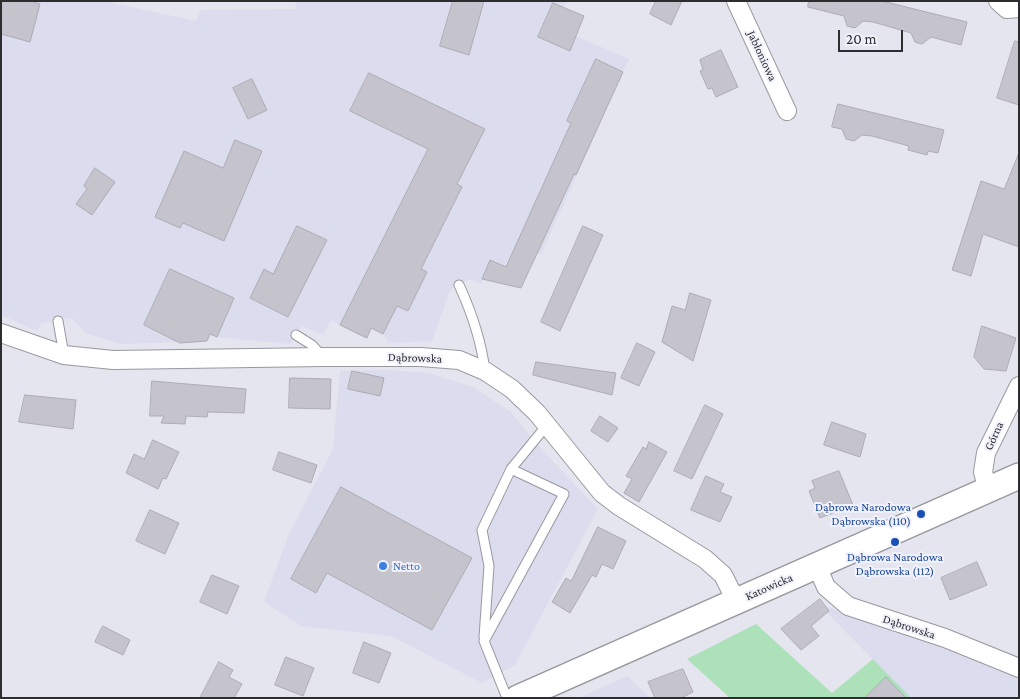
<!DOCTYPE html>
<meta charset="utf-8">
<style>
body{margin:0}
#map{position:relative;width:1020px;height:699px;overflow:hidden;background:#e4e5ee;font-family:"Crimson Pro",serif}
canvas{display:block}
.frame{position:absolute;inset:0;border:2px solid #2d2d30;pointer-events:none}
.scale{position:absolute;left:838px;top:30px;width:65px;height:22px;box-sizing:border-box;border:2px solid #2d2d30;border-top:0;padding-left:6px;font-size:15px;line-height:18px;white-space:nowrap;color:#2d2d30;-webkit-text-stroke:4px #f1f2fb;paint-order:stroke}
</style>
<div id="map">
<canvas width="1020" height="699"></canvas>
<div class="frame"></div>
<div class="scale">20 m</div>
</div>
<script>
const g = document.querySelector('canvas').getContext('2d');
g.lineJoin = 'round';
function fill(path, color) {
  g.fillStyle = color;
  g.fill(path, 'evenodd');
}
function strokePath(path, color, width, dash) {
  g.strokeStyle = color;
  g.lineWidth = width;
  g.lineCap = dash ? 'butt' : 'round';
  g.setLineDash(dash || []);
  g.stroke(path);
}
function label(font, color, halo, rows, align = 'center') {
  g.font = font + ' "Crimson Pro",serif';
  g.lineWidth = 4;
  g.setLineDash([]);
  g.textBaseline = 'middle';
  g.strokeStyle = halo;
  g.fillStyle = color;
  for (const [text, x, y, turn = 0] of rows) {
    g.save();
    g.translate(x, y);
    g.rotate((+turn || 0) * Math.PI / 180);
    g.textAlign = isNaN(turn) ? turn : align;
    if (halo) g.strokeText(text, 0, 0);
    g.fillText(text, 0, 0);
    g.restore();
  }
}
const built = new Path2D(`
 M1 1H102L196 21 201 10 295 9 297 1H566L555 27 629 59 541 254 537 253 516 288 484 277 481 284 469 279 450 290 432 341 389 343 383 334 372 328 366 339 331 320 323 335 302 326 290 344 217 337 210 334 207 341 121 344 85 333 72 318 41 323 37 331 1 315Z
 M387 370 428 373 473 387 511 412 534 441 598 509 515 665 482 683 391 636 301 626 264 602 289 534 333 449 340 371Z
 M818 604 943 644 1019 673V698H911Z
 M627 676 650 698H579Z`);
const green = new Path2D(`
 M756 624 832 693 873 659 911 698H730L687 659Z`);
const building = new Path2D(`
 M1 1H31L40 4 30 42 1 34Z
 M453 1H484L469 55 440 46Z
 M656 1H682L671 25 650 14Z
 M809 1H882L967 22 961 45 931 37 922 44 915 42 911 33 873 22 863 21 855 28 847 26 844 16 808 7Z
 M553 3 584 16 570 51 538 37Z
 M1015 41 1019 42V105L997 98Z
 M721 50 738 87 716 97 712 88 708 89 700 71 703 70 700 60Z
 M596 59 623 72 576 175 574 174 521 288 482 279 490 260 506 267 571 123 567 121Z
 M369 73 485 129 457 184 462 187 421 269 427 272 408 311 397 306 383 334 371 328 367 338 340 325 428 149 350 111Z
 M252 79 267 110 248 119 233 88Z
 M838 104 944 130 938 153 928 151 927 155 908 150 909 146 872 136 862 135 854 141 846 139 842 129 832 127Z
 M235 140 262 151 224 241 183 223 180 228 155 217 184 151 223 168Z
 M1019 153V247L983 234 971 276 952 270 981 181 1004 189Z
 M95 168 115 182 92 215 76 204 87 189 84 186Z
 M297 226 327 240 288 317 250 298 264 269 273 274Z
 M583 226 603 235 560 331 541 322Z
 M170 269 234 298 217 337 210 334 207 341 180 343 144 325Z
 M690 293 711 300 693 361 662 342 672 306 685 310Z
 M982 326 1016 338 1006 371 984 369 974 357Z
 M637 343 655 352 639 386 621 378Z
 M536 362 616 373 612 395 533 375Z
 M352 371 384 378 380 396 348 389Z
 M290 378 331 379 330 409 289 408Z
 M152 381 246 389 244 413 208 412 207 417 186 416 185 424 161 423 164 416H150Z
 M25 395 76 400 73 429 19 422Z
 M705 405 723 414 692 479 674 471Z
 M600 416 618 428 608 442 591 431Z
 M832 422 866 434 860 457 824 445Z
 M153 440 179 452 166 479 163 478 158 489 126 473 134 454 144 459Z
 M649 442 667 452 639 502 624 493 632 479 626 476 643 447 646 449Z
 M279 452 317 465 311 483 273 470Z
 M839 471 853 505 820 518 809 491 815 488 812 481Z
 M706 476 724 484 720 492 732 497 720 522 691 510Z
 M341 487 472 558 432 630 327 573 316 593 291 579Z
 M150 510 179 523 165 554 136 541Z
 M598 527 626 541 613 569 602 564 596 577 592 575 570 613 552 602 566 578 571 581Z
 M977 562 987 585 950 600 941 578Z
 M212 575 239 586 227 614 200 602Z
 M820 599 829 611 811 626 819 636 801 650 781 629Z
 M103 626 130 640 123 655 95 642Z
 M364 642 391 653 379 683 353 673Z
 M286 657 314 668 303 696 275 685Z
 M219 662 233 670 229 677 242 684 234 698H200Z
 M683 669 693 692 681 698H655L648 682Z
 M886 677 906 698H865Z`);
const lane = new Path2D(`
 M459 285C472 313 481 339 485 371
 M58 321 64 355
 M296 335 312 345 323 357
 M484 637 489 566 482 530 511 469 547 425
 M507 698 484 641 564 494 511 469`);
const street = new Path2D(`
 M736 1 787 111
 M998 1 1007 9 1019 8
 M1 333 64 355 113 360 323 357H421L459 360 485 371 512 389 537 413 602 493 619 506 705 559 723 575 736 601
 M988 490 983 472 986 453 1019 386
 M817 566 826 587 848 606 945 638 1019 668`);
const secondary = new Path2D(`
 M518 698 1019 476`);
const markers = [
 [921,514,5,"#1a4fb4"],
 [895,542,5,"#1a4fb4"],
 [383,566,5,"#3f7fe0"]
];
const streetNames = [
 ["Jabłoniowa",762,56,65],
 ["Dąbrowska",415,358,2],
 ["Górna",994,436,-66],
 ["Katowicka",769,587,-24],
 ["Dąbrowska",909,627,18]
];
const transitNames = [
 ["Dąbrowa Narodowa",911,507],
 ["Dąbrowska (110)",911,521],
 ["Dąbrowa Narodowa",895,557,"center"],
 ["Dąbrowska (112)",895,571,"center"]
];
const shopNames = [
 ["Netto",393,566]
];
fill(built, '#dbdced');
fill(green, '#ace1b9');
fill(building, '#c5c4cd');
strokePath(building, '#adacb5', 1);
strokePath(lane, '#9898a1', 11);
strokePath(street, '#9898a1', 20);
strokePath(secondary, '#9898a1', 28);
strokePath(lane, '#fff', 9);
strokePath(street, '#fff', 18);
strokePath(secondary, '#fff', 25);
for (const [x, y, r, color] of markers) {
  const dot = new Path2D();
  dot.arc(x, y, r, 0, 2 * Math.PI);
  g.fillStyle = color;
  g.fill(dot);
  strokePath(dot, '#f1f2fb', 2);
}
label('12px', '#2d2d30', '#f1f2fb', streetNames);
label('12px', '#164399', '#f1f2fb', transitNames, 'right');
label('12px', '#366cbe', '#f1f2fb', shopNames, 'left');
</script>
